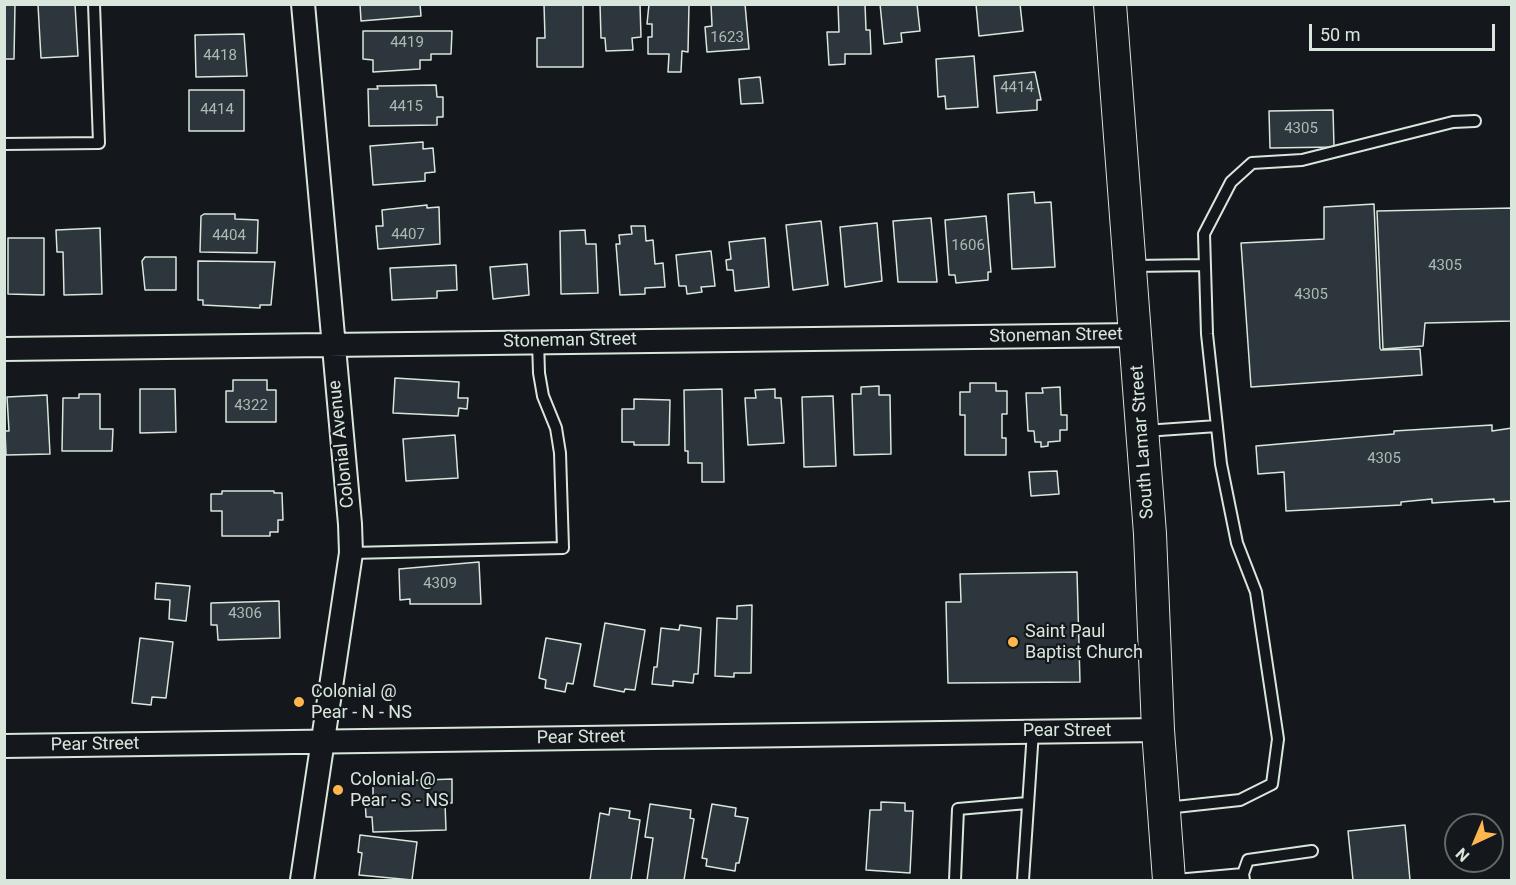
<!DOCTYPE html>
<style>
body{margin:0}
#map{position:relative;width:1516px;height:885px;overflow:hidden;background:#14181c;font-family:Roboto,sans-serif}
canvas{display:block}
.frame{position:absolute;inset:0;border:6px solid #d8e6dc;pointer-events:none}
.north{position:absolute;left:1444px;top:813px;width:60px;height:60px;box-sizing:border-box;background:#14181c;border:2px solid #626a69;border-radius:50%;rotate:224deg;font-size:16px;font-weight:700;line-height:24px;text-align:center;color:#d8e6dc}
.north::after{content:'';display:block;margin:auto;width:21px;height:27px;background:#ffb74d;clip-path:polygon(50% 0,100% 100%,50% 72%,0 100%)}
.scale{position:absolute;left:1309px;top:24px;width:186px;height:27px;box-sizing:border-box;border:3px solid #d8e6dc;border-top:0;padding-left:8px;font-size:18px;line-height:21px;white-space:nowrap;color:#d8e6dc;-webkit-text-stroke:4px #14181c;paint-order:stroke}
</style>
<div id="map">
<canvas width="1516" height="885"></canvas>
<div class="frame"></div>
<div class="north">N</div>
<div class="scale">50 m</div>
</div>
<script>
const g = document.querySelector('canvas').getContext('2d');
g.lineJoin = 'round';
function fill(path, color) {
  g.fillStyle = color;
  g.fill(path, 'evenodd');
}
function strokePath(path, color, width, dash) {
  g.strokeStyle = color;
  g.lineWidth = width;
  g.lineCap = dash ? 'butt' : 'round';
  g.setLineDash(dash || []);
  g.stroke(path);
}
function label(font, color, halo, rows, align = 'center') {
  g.font = font + ' Roboto,sans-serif';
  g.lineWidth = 4.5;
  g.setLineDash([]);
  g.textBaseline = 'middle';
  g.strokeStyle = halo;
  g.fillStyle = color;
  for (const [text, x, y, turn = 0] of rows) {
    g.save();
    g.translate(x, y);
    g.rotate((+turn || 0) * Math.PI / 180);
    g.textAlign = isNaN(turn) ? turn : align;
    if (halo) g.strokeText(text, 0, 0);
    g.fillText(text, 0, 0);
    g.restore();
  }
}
const building = new Path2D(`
 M4 4H15L14 59H4Z
 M75 4 78 56 41 58 38 5Z
 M360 4H420L421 16 361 21Z
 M544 4H583V67H537V38H545Z
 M600 4H640L641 37 632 38 633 50 606 51 605 38H601Z
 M649 4H689L688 52 682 51 681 72H668L669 54H648V37H652V24H647Z
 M711 4H745L749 49 707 52 705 27 712 26Z
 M838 4H865L866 30H870L871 54H845V64L829 65 827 32H839Z
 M880 4H917L920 31 901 33 902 42 884 44Z
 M976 4H1020L1023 31 979 36Z
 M363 31H452L451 54H431V60H420V69L373 72V60L363 59Z
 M244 34 247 76 196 77 195 35Z
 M974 56 978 107 946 109 945 96 938 97 936 59Z
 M1035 72 1041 100H1037V110L997 113 994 76Z
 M760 77 763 103 741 104 739 79Z
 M436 85 437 97H443V117H437V125L369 126 368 89H378L377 86Z
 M189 90H244V131H189Z
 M1333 110 1334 147 1270 148 1269 111Z
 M423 142V149L433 148 435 172 425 173V181L373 185 370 146Z
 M1034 192 1035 203 1051 202 1055 267 1012 269 1008 194Z
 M1374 204 1380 348 1381 350 1420 349 1422 375 1251 387 1241 243 1324 239V207Z
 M427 205V208L439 207 440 244 378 249 376 226H383L382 210Z
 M1512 208V321L1425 323 1423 346 1383 349 1377 211Z
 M204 214H235V219L258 220 257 253 200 252 201 216Z
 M986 216 991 272H988V280L956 283 955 275H949L945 220Z
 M931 218 937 282H898L893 221Z
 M821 221 828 285 793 290 786 225Z
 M877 223 882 281 845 287 840 227Z
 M631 226H645L646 241 653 240 655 264 663 263 665 287 645 288V294L620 295 616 244H620L619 235 632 234Z
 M100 228 102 294 64 295 63 252H57L56 230Z
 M585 230 586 244H596L598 293 561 294 560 231Z
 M8 238H44V295L8 294Z
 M765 238 769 287 735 291 733 270H727L726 260 731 259 729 242Z
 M711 251 715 286 701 287 702 292 687 294 686 286H679L676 255Z
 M145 257H176V290H145L142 261Z
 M198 261 275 262 271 305H260V308L203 305V300H198Z
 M527 264 529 295 493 299 490 267Z
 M456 265 457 290 437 291V298L392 300 390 268Z
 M395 378 459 382 458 398H468L467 409 459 408 458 416 393 413Z
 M233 380H267V390H276V422H226V391H233Z
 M970 383H996V391H1007V414H1002V438H1006V455H965V415H960V392H970Z
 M879 386V395H890L891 454 854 455 852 394H861V387Z
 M1060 387 1061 415H1067V430H1060V441L1048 442V446L1041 447V442H1035L1034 431H1028L1026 393H1043L1042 388Z
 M140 389H175L176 432 140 433Z
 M722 389 724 482H702V463H688V451H685L684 390Z
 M775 389V398H781L784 443 748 445 745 398H756L755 390Z
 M79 394H100V429H113L112 451H62L63 398H79Z
 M47 395 50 454 6 455 5 431H9L7 397Z
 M833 396 836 466 804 467 802 397Z
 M634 399 670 400 669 445H634V442H622V409H634Z
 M1492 425V431L1512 428V501L1494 502V499L1432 503V499L1401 502V505L1286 511 1284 472 1258 474 1256 446 1394 434V431Z
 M455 435 458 478 406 481 403 439Z
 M1057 471 1059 494 1031 496 1029 472Z
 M222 491H274V493H282L283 520H278V532H270V536H222V511H211V494H222Z
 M479 562 481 604H410V599L400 600 399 569Z
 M1077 572 1080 682 948 683 946 602H961L960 574Z
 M156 583 190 586 186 621 169 619 170 600 155 599Z
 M279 601 280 638 218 640 217 625H211V603Z
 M752 605 751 673H734V677L715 676 717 618 737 619V606Z
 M605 623 645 630 635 690 625 689 624 692 594 686Z
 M680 625 701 628 698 674H694L693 683 673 681V686L652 684 654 667H657L661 628 679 630Z
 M140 638 173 642 166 698 152 697 151 705 132 703Z
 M546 638 581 644 573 684 567 683 565 692 545 688 546 680 539 678Z
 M452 779V803H445L446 830 373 832 372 817H366L365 797H373V782Z
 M881 802 905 803V811H913L910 873 866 870 870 810H881Z
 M650 804 691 810 690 818 694 819 684 880H647L653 838 645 837Z
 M712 804 736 808 735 816 748 818 739 863H736L735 871 706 866 707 859 702 858Z
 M610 808 630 811 629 818 640 820 631 880H590L600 813 609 815Z
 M1405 825 1410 880H1353L1348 831Z
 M360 835 417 842 412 880 359 875 362 853 358 852Z`);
const service = new Path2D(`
 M4 144 99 143 94 4
 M1133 266 1205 265
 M1145 431 1217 426
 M351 553 563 548 560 453 556 428 543 396 539 373 538 341
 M1166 808 1240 800 1272 784 1278 739 1256 592 1237 543 1221 464 1207 334 1204 234 1231 182 1252 163 1302 160 1453 122 1475 121
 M1243 874 1248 860 1312 851
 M955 880 958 809 1027 803
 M1023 880 1033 731
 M1176 880 1243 874 1244 880`);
const minor = new Path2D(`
 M4 349 1136 335
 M4 746 1158 730
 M302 880 351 553 350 524 303 4`);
const secondary = new Path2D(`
 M1110 4 1150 534 1158 730 1169 880`);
const markers = [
 [1013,642,6,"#ffb74d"],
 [299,702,6,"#ffb74d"],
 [338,790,6,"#ffb74d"]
];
const numberNames = [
 ["1623",727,38],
 ["4419",407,43],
 ["4418",220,56],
 ["4414",1017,88],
 ["4415",406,107],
 ["4414",217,110],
 ["4305",1301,129],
 ["4407",408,235],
 ["4404",229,236],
 ["1606",968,246],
 ["4305",1445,266],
 ["4305",1311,295],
 ["4322",251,406],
 ["4305",1384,459],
 ["4309",440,584],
 ["4306",245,614]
];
const streetNames = [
 ["Stoneman Street",1056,336,-1],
 ["Stoneman Street",570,341,-1],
 ["South Lamar Street",1143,442,-94],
 ["Colonial Avenue",342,444,-96],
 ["Pear Street",1067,731],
 ["Pear Street",581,738,-1],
 ["Pear Street",95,745,-1]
];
const poiNames = [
 ["Saint Paul",1025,632],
 ["Baptist Church",1025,653],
 ["Colonial @",311,692],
 ["Pear - N - NS",311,713],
 ["Colonial @",350,780],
 ["Pear - S - NS",350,801]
];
fill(building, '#2c363c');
strokePath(building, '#d8e6dc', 1.5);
strokePath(service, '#d8e6dc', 14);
strokePath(minor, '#d8e6dc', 26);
strokePath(secondary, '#d8e6dc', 34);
strokePath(service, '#14181c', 10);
strokePath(minor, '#14181c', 22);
strokePath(secondary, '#14181c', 32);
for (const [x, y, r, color] of markers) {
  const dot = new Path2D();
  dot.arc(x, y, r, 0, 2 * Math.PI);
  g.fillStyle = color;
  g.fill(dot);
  strokePath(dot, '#14181c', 2);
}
label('15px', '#adbab4', null, numberNames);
label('18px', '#d8e6dc', '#14181c', streetNames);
label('18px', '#d8e6dc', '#14181c', poiNames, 'left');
</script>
